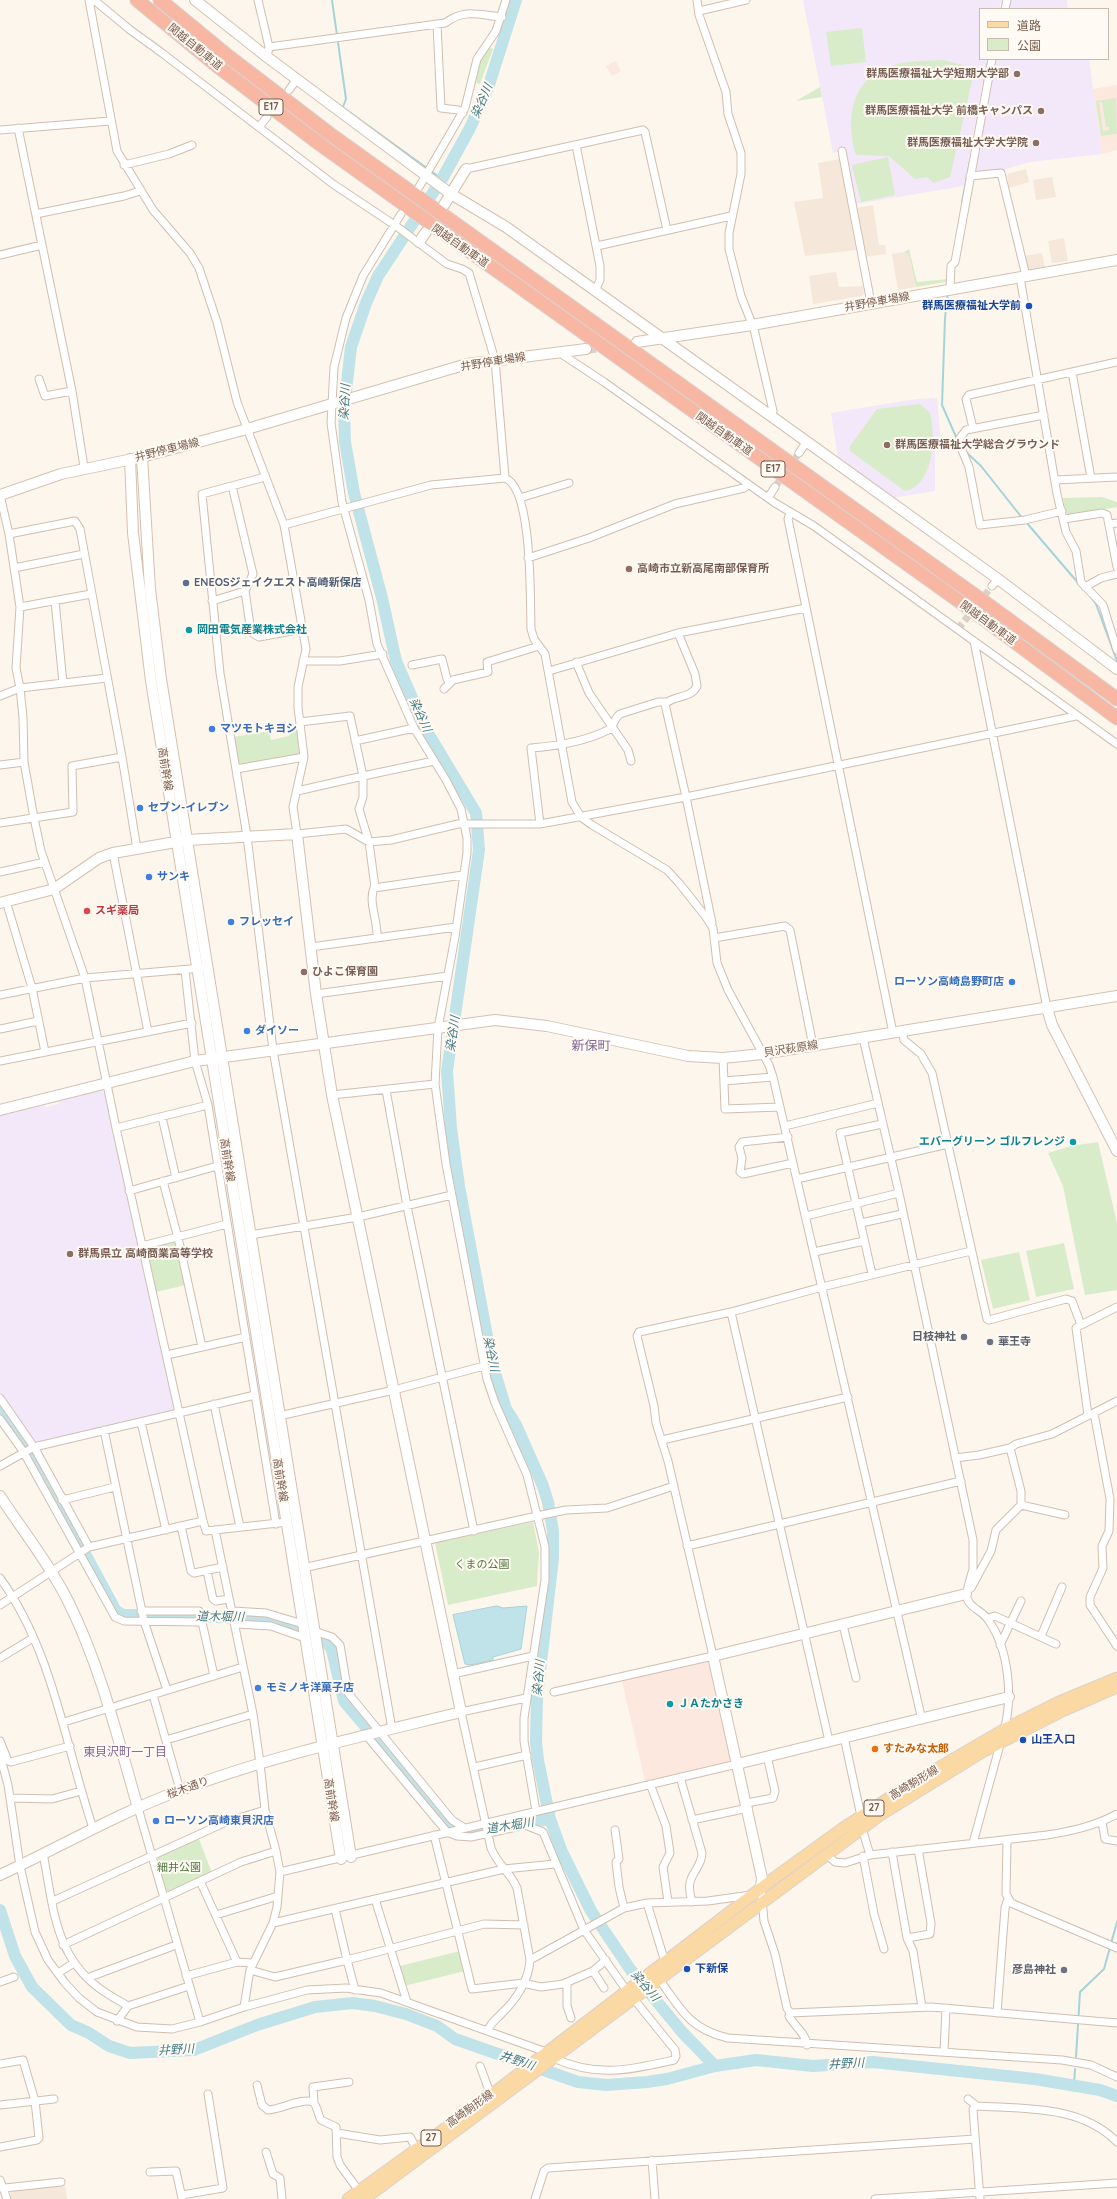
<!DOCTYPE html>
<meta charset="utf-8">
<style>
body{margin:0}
#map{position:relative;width:1117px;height:2199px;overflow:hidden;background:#fdf6ec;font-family:Quicksand,"Noto Sans JP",sans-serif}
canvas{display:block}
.legend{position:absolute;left:979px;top:8px;width:130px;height:52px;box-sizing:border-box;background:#fffaf3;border:1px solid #cabbb1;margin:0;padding:5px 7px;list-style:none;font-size:12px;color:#7a5c4d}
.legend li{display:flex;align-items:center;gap:8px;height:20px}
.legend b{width:20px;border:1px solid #cabbb1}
</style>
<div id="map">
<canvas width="1117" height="2199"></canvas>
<ul class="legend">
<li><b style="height:5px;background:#fbd9a5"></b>道路</li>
<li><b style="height:11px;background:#d8ecc9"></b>公園</li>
</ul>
</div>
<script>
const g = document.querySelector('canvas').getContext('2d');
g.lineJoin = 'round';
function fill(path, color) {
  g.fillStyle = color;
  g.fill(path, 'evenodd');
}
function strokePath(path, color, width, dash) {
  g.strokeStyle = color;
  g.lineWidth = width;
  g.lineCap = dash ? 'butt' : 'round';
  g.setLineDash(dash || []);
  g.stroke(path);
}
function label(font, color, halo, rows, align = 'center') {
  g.font = font + ' Quicksand,"Noto Sans JP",sans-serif';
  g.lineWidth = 4;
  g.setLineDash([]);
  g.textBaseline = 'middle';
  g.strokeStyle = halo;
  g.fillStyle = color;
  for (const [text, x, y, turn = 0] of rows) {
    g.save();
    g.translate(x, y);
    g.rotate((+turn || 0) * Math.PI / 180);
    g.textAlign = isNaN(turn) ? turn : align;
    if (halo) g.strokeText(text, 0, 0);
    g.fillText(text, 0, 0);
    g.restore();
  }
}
const residential = new Path2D(`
 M841 159 856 250 805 256 794 202 823 198 818 163Z
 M1026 169 1029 182 1009 188 1007 174Z
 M1052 177 1056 197 1036 200 1033 180Z
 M873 205 879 245H885L886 254 865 257 856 208Z
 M1064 238 1068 261 1052 263 1048 241Z
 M904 252 909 255 916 287 898 290 892 254Z
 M1042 253 1045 268 1029 270 1024 256Z
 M836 272 839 287 863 286 864 293 862 296 813 304 809 276Z
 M65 2184 67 2199H11L10 2190Z`);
const commercial = new Path2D(`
 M616 61 621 71 612 76 606 66Z
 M1117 85V150L1102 154 1093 89Z
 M707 1659 710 1661 732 1759 730 1761 645 1781 622 1681Z`);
const education = new Path2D(`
 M803 0H1002L999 9H980V59H987L964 186 856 204 846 150 833 153Z
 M1009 0H1067L1068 9H1008Z
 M996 59H1089L1102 154 1030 162 996 172 977 174 974 171Z
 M937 398 940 431V442L935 448V491L892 498 838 459 831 413 916 399Z
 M100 1090 105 1093 175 1408 174 1411 36 1443 0 1392V1115L42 1105 47 1107 58 1104 59 1101Z`);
const green = new Path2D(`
 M862 28 866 62 831 66 826 32Z
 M489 47 493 49 480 84 476 83 480 60Z
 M943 60 975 68 950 177 934 183 927 177 915 179 889 156 856 155C845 119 851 78 891 66 907 60 926 61 943 60Z
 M820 87 822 97 796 101Z
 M1116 98 1117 134 1101 136 1096 101ZM1099 102H1102L1106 127H1109V130L1103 131Z
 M888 157 895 195 861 202 852 165Z
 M909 249 917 282 948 279 946 282 916 287 909 255 904 252Z
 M920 404 930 413C936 435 934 486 905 491L850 451V446L877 409Z
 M1102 497 1117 502V507L1070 515 1066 513 1063 498Z
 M298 724 301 754 241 765 238 763 233 737 269 731 271 740 289 736 288 727Z
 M1098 1142 1117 1223V1290L1085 1295 1063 1186 1048 1153 1071 1146Z
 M174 1241 176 1242 186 1285 156 1292 146 1250 148 1247Z
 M1064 1243 1074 1289 1036 1297 1026 1251Z
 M1019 1252 1030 1300 993 1309 981 1260Z
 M533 1522 539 1552 537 1586 448 1605 435 1543Z
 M199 1839 212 1873 170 1892 166 1891 157 1861 159 1856Z
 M460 1951 465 1971 404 1986 400 1966Z`);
const water = new Path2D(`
 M497 1606 503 1608 527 1606 521 1649 493 1657V1660L470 1665 465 1664 453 1615Z`);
const stream = new Path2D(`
 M332 0 346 99 343 107
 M984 84 988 61
 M330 98 442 179
 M962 202 970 161
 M948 293 945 318 942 405 957 439
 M965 451 981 466 1023 519
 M1026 522 1079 584
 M1090 596 1096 604 1117 661
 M1076 2057 1080 1992 1104 1969 1117 1922
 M1074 2085 1075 2069`);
const river = new Path2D(`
 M516 0 488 88 470 128 442 179 378 276 366 303 351 347 344 409 345 442 354 493 382 598 396 661 425 728 476 813 479 850 449 1057 447 1071 451 1128 459 1186 492 1363 506 1409 516 1425 543 1486 548 1502 553 1531V1558L537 1697 536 1742 538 1760 550 1819 562 1852 591 1911 630 1969 682 2032 715 2066
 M0 1409 32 1456 116 1611 123 1615H129L257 1618 272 1620 326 1641 332 1650 344 1701 451 1827
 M470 1832 550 1819
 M0 1910 15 1956 32 1987 71 2025 89 2033 109 2046 130 2053 194 2050 257 2025 315 2007 353 2003 375 2006 406 2014 437 2026 455 2039 578 2082 606 2085 647 2082 667 2079 715 2066 756 2060 813 2066 873 2062 1035 2079 1100 2090 1117 2096`);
const streetTunnel = new Path2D(`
 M775 487 799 453
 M958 629 992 586`);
const secondaryTunnel = new Path2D(`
 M586 349 627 343`);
const street = new Path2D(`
 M89 0 117 151 153 210 190 253 199 268 217 322 237 402 284 525 306 649 298 687V707L304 757 293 807 297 834 346 829 369 842 391 840 458 824H540L686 797 1076 716
 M94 0 129 29 162 53 333 184 396 226 447 264 462 269 469 273 495 360 505 478
 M258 0 269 47
 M697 0 699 15 726 92 728 114 741 153V174L729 233V249L741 296 754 329 773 411 771 416
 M1005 9 1007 0
 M699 11 746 0
 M437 24 441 108 458 110 463 113
 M267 57 269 47 445 23C466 8 478 15 502 17
 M289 90 297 79
 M259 127 267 117
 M18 128 72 391 84 467
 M0 130 110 121
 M576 145 600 266V280L595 291
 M842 151 871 303
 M124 165 169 154 192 145
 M466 169 643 130 645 132 667 230
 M970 176 1001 173 1026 276
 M419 187 465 108 477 59 496 31 506 0
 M36 214 124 196 140 191
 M401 214 363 276 346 318 334 367 331 423 342 502 369 600 377 644 414 728 446 780 461 809 467 838V853L455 937 438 1028 435 1084 446 1164 487 1379 495 1403 527 1475 545 1547V1580L524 1718V1741L536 1811
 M597 246 731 216
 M0 255 42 245
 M1020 277 1057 494 1066 532 1076 551 1081 582 1103 605 1117 650
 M950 289 951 266 955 262 992 59
 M560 353 604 382 775 503 814 526 1117 744
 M1072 372 1091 478
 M39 379 45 396 72 391
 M1044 415 966 430 960 438 959 443 969 467 980 525 1025 520 1062 511
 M973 428 966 399 969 395 1117 362
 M799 453 807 441
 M265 477 202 494 220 673 247 836 273 1050 392 1729
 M1055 480 1117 477
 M232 486 253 574 245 591 251 632 259 637 303 629
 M0 495 9 534 20 607 16 668 20 688 23 717 24 762 34 818 41 851 85 978 116 1128 203 1521 206 1531 287 1522
 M520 498 569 483
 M768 498 775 487
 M790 512 788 519 893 1033
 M1064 519 1102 513 1107 515 1117 567
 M1109 524 1117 523
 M284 525 431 485 505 478C533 488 530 602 531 629L534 639 545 654 572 802 581 817 592 825 667 870 679 883 706 917 713 928 717 963 728 990 769 1065 773 1077 922 1720
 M9 534 75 521 80 529 122 757 137 849
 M528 558 589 538 675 504 744 488 748 485
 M14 568 84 554
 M992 586 998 579
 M1085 587 1101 578 1117 574
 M55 601 63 683
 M212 601 245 591
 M20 607 91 594
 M678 633 695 674 697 686C691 699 674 695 665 704L686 797 712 923
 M974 641 1047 1008
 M303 661H340L383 654
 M576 662 589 693 628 750 631 761
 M412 665 442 659 447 679 450 683
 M549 671 678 633 806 608
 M444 689 453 680 488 672 487 662 539 646
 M0 696 20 688 107 678
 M355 741 414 728
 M0 765 24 762
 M236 769 304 757
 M297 791 363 776 350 716 300 722
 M0 823 73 812 72 766 122 757
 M540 824 531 748C558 746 584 742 608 730 614 727 614 718 620 714L658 702H667
 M113 853 148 1032
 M0 872 45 862
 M375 887 369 842 359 809 363 797V776L434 761
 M6 901 32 988 45 1052
 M377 937C378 922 368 901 374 888L463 875
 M714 938 785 926 790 930 813 1046
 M311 947 456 927
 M185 970 195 1061 208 1105 276 1524
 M316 994 448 976
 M0 995 85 978 202 968
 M0 1029 38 1021
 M902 1031 904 1040 921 1054 932 1073 987 1319 989 1320 1066 1299 1072 1301 1081 1325 1117 1307
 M863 1038 899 1193 973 1540V1569L966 1594C968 1609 982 1609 989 1621 1009 1650 1013 1697 1004 1731
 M723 1058 725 1109 780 1107
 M0 1061 192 1023
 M724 1081 773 1077
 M386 1090 407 1206 474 1531
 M332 1095 435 1084
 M162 1117 176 1178
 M785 1126 878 1103
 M116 1128 208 1105
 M788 1137 742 1142 739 1147 742 1158 740 1172 743 1174 793 1163
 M797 1179 948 1144
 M163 1181 179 1242 202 1347
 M129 1191 217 1166
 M806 1216 899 1193
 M861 1223 902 1214
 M250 1235 358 1217 452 1195
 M142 1246 227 1224
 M814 1252 864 1241
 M872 1274 840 1133 882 1124
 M731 1312 829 1741
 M1081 1325 1076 1328 1088 1415
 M167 1355 246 1337
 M0 1398 34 1447 89 1547
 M214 1404 240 1527
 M1094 1413 1110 1499 1109 1531 1102 1546 1103 1568 1090 1597V1605L1117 1646
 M279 1416 394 1390 484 1366
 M0 1419 23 1451 115 1617 124 1621 202 1622 214 1676
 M141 1422 166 1530
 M104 1430 144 1621 167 1690
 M662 1440 848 1397
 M955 1458 979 1455 1010 1448 1016 1444 1052 1434 1117 1401
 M0 1466 34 1447 255 1395
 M62 1500 115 1487
 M1021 1505 1065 1515
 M181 1526 191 1571 194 1573 223 1567
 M215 1530 253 1714 260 1763 265 1810 276 1851 280 1872 277 1907 273 1923 250 1970 244 2007
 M687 1546 961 1481
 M303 1568 537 1516 566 1510 607 1508 674 1486
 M207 1571 213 1599 216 1601 229 1599
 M0 1578C53 1651 65 1745 93 1828
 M971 1588 991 1551 996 1530 1021 1505V1491L1010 1448
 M0 1605 89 1547 203 1521
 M141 1611H199L202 1622
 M233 1611 266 1613 303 1624
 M988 1618 995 1616 1056 1644
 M236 1624 271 1626 305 1638
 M843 1625 856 1678
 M314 1631 332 1637 340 1645 348 1693 452 1820 463 1827
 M1041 1636 1062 1587
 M1000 1645 1021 1601
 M0 1658 33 1638
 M453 1674 533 1656
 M554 1692 713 1656 668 1461 656 1423 654 1406 637 1336 639 1332 731 1312 822 1287 971 1251
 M153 1695 180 1790
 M64 1722 243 1667
 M366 1735 447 1832 457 1836 471 1837 525 1825 543 1832 584 1930 627 1991
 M844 1737 861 1816
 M166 1740 253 1714
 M0 1741 8 1761 11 1762 70 1746
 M0 1755 8 1785 20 1866 35 1932 48 1960 65 1983 79 1998 97 2012 137 2027 172 2029 200 2022 244 2007 307 1990 346 1988 381 1993 546 2052
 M475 1767 527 1755
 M680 1777 702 1853C702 1864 695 1869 691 1879 688 1886 690 1895 692 1902
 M650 1784 666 1826 670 1853 663 1867 668 1902
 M10 1798 52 1799 81 1791
 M747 1803 773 1798 775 1791 767 1756
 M138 1808 200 2022
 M692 1820 748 1808
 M1102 1822 1105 1839 1117 1841
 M862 1828 870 1855
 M615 1830 619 1859 616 1862 619 1887 624 1908
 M434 1835 472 1989 523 1983 541 1987 563 1984 593 1971 606 1960
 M1007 1840 1006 1894 1011 1903 1117 1948
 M973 1843 1001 1741
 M892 1852 907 1938 913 1951 922 2007
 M43 1853C53 1904 54 1955 99 1988 108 1995 118 2000 128 2006L189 1986
 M826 1854 835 1862 845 1863 870 1855 1047 1835C1072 1831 1095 1826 1117 1814
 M863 1856 874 1914 884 1949
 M280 1872 737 1764
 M200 1881 237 1962
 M761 1888 764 1921 775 1954 787 2008 790 2013 931 2007 1117 2023
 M375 1899 407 2002
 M53 1901 226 1822 265 1810
 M647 1903 665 1962
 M216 1915 278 1896
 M273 1923 504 1869 555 1864
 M907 1938 930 1934 931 1923 918 1849
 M63 1945 241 1862 276 1851
 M530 1960 624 1908 647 1903 708 1901 751 1895
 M250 1970 275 1977 347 1960 335 1909
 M593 1971 604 1988
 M58 1973 74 1963
 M186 1976 237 1962 252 1963
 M87 1978 176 1945
 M659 1979C681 2009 689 2029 728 2038L1062 2060 1091 2065 1117 2077
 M0 1982 14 1977
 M567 1983V2006L571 2018
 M355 1990 347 1960 484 1924 524 1925
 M790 2013 789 2016C794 2026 806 2033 807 2045
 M997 2013 1005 1908 1008 1899
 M117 2021 128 2006
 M488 2030C491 2022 497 2019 502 2013 516 2000 529 1980 530 1960L517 1888C511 1873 497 1864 491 1848L461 1712 526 1698
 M944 2052 946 2008
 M553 2058C598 2078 629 2070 674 2060L676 2056 675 2050 633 1998
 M0 2064 23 2060 35 2101 39 2138 37 2140 0 2147
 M480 2066 492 2098
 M257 2085 262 2105 268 2110C279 2110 304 2097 313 2102 317 2105 318 2115 321 2120L336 2127 337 2157 340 2165 359 2191
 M968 2099 977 2106
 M314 2103 313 2087 349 2082
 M0 2105 54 2099
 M337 2133 380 2140 410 2137 416 2148
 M266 2152 273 2174 280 2178 282 2199
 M652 2160 655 2199
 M150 2172 176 2171 182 2198
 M0 2180 7 2199
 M5 2188 61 2182
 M182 2195 223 2188 208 2094
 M535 2199 544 2171 548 2168 975 2139
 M875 2199 1117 2183
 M980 2199 973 2109 977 2106C1025 2109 1081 2105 1117 2142`);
const secondary = new Path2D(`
 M195 0 267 57 428 177 451 194 506 227 771 416 998 579 1117 669
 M444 205 466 169
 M419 242 426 232
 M637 342 752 325 1117 260
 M142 457 150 589 161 679 351 1857
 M130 459 133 533 151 681 341 1859
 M0 495 61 474 142 457 247 429 467 364 586 349
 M0 903 54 889 99 858 113 853 187 840 297 834 316 994 332 1095 461 1712C367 1735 271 1756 181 1790 118 1813 60 1847 0 1875
 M1047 1008 1052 1025 1117 1151
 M0 1110 195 1061 495 1020 547 1026 688 1056 723 1058 762 1054 1117 996
 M0 1496C23 1531 50 1565 69 1603 101 1668 118 1739 138 1808
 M737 1764 1009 1697
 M761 1888 762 1878 713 1656 966 1594`);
const primary = new Path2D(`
 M348 2199 490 2096 777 1876 842 1829 909 1785 1005 1729 1059 1702 1117 1678
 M364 2199 880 1815 982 1752 1062 1711 1117 1687`);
const highway = new Path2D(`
 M137 0 216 65 321 145 977 614 1117 718
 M160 0 228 56 330 134 990 606 1117 699`);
const markers = [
 [1017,74,4,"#8d6e63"],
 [1041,111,4,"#8d6e63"],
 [1036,143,4,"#8d6e63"],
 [1029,306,4,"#1a4fb4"],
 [887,445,4,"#8d6e63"],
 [629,569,4,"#8d6e63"],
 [186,583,4,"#5c6f8a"],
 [189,630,4,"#0f9aa8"],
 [212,729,4,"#3f7fe0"],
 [140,808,4,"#3f7fe0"],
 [149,877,4,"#3f7fe0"],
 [87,911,4,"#e0444e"],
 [231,922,4,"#3f7fe0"],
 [304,972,4,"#8d6e63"],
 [1012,982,4,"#3f7fe0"],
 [247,1031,4,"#3f7fe0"],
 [1073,1142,4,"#0f9aa8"],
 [70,1254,4,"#8d6e63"],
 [964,1337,4,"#6b7280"],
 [990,1342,4,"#6b7280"],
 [258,1688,4,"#3f7fe0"],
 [670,1704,4,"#0f9aa8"],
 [1023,1740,4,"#1a4fb4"],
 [875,1749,4,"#e8710a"],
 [156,1821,4,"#3f7fe0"],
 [687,1969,4,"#1a4fb4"],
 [1064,1970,4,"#6b7280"]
];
const shields = [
 [271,107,24],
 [773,469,24],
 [874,1808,20],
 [431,2138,20]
];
const shieldNames = [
 ["E17",271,107],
 ["E17",773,469],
 ["27",874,1808],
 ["27",431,2138]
];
const streetNames = [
 ["関越自動車道",195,47,39],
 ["関越自動車道",460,246,35],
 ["井野停車場線",877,302,-10],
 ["井野停車場線",493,362,-9],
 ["関越自動車道",724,434,35],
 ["井野停車場線",167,450,-14],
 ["関越自動車道",988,623,36],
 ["高前幹線",165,769,81],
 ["貝沢萩原線",791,1049,-9],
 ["高前幹線",227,1160,81],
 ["高前幹線",280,1480,81],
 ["高崎駒形線",914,1783,-31],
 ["桜木通り",188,1788,-20],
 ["高前幹線",331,1800,81],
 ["高崎駒形線",470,2109,-36]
];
const educationNames = [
 ["群馬医療福祉大学短期大学部",1009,74,"right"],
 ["群馬医療福祉大学 前橋キャンパス",1033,111,"right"],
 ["群馬医療福祉大学大学院",1028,143,"right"],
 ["群馬医療福祉大学総合グラウンド",895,445],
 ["高崎市立新高尾南部保育所",637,569],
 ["ひよこ保育園",312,972],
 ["群馬県立 高崎商業高等学校",78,1254]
];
const transitNames = [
 ["群馬医療福祉大学前",1021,306,"right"],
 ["山王入口",1031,1740],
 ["下新保",695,1969]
];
const serviceNames = [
 ["ENEOSジェイクエスト高崎新保店",194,583]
];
const cultureNames = [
 ["岡田電気産業株式会社",197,630],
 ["エバーグリーン ゴルフレンジ",1065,1142,"right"],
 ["ＪＡたかさき",678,1704]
];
const shopNames = [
 ["マツモトキヨシ",220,729],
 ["セブン-イレブン",148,808],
 ["サンキ",157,877],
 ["フレッセイ",239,922],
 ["ローソン高崎島野町店",1004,982,"right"],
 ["ダイソー",255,1031],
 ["モミノキ洋菓子店",266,1688],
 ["ローソン高崎東貝沢店",164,1821]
];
const healthNames = [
 ["スギ薬局",95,911]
];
const worshipNames = [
 ["日枝神社",956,1337],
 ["華王寺",998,1342,"left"],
 ["彦島神社",1056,1970]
];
const parkNames = [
 ["くまの公園",482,1565],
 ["細井公園",179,1868]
];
const foodNames = [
 ["すたみな太郎",883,1749]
];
const waterNames = [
 ["染谷川",482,101,-67],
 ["染谷川",345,402,-87],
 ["染谷川",420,715,65],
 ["染谷川",453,1034,-82],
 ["染谷川",491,1354,78],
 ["道木堀川",220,1617,1],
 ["染谷川",539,1678,-85],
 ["道木堀川",510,1826,-9],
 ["染谷川",645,1986,49],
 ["井野川",176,2050,-4],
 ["井野川",517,2061,19],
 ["井野川",846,2064,-3]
];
const neighbourhoodNames = [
 ["東貝沢町一丁目",125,1752]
];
const quarterNames = [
 ["新保町",591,1046]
];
fill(residential, '#f5e8da');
fill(commercial, '#fde8e0');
fill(education, '#f3e8fa');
fill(green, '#d8ecc9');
fill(water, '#bfe3e8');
strokePath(water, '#a5d3da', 1);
strokePath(stream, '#a5d3da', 2);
strokePath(river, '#bfe3e8', 12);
strokePath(streetTunnel, '#dcd0c4', 7, [7, 3.5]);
strokePath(secondaryTunnel, '#dcd0c4', 10, [10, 5]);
strokePath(street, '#d1beb0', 9);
strokePath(secondary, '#d6c0b0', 12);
strokePath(primary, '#dad1cd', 13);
strokePath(highway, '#dad1cd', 15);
strokePath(street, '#fff', 7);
strokePath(secondary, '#fff', 10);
strokePath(primary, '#fbd9a5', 11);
strokePath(highway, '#f7b7a3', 13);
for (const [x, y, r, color] of markers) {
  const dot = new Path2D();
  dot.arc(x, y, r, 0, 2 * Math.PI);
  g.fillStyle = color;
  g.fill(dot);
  strokePath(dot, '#fffaf3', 1.5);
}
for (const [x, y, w] of shields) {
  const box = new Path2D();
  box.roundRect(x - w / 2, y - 8, w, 16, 3);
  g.fillStyle = '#fffaf3';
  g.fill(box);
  strokePath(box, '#7a5c4d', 1);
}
label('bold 10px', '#7a5c4d', null, shieldNames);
label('11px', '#7a5c4d', '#fffaf3', streetNames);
label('bold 11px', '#785e54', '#fffaf3', educationNames, 'left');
label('bold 11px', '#164399', '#fffaf3', transitNames, 'left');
label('bold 11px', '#4e5e75', '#fffaf3', serviceNames, 'left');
label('bold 11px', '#0d838f', '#fffaf3', cultureNames, 'left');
label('bold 11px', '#366cbe', '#fffaf3', shopNames, 'left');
label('bold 11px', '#be3a42', '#fffaf3', healthNames, 'left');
label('bold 11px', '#5b616d', '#fffaf3', worshipNames, 'right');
label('11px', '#537a41', '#fffaf3', parkNames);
label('bold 11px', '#c56008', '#fffaf3', foodNames, 'left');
label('italic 12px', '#437c86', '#fffaf3', waterNames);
label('12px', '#846695', '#fffaf3', neighbourhoodNames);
label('13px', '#846695', '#fffaf3', quarterNames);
</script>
